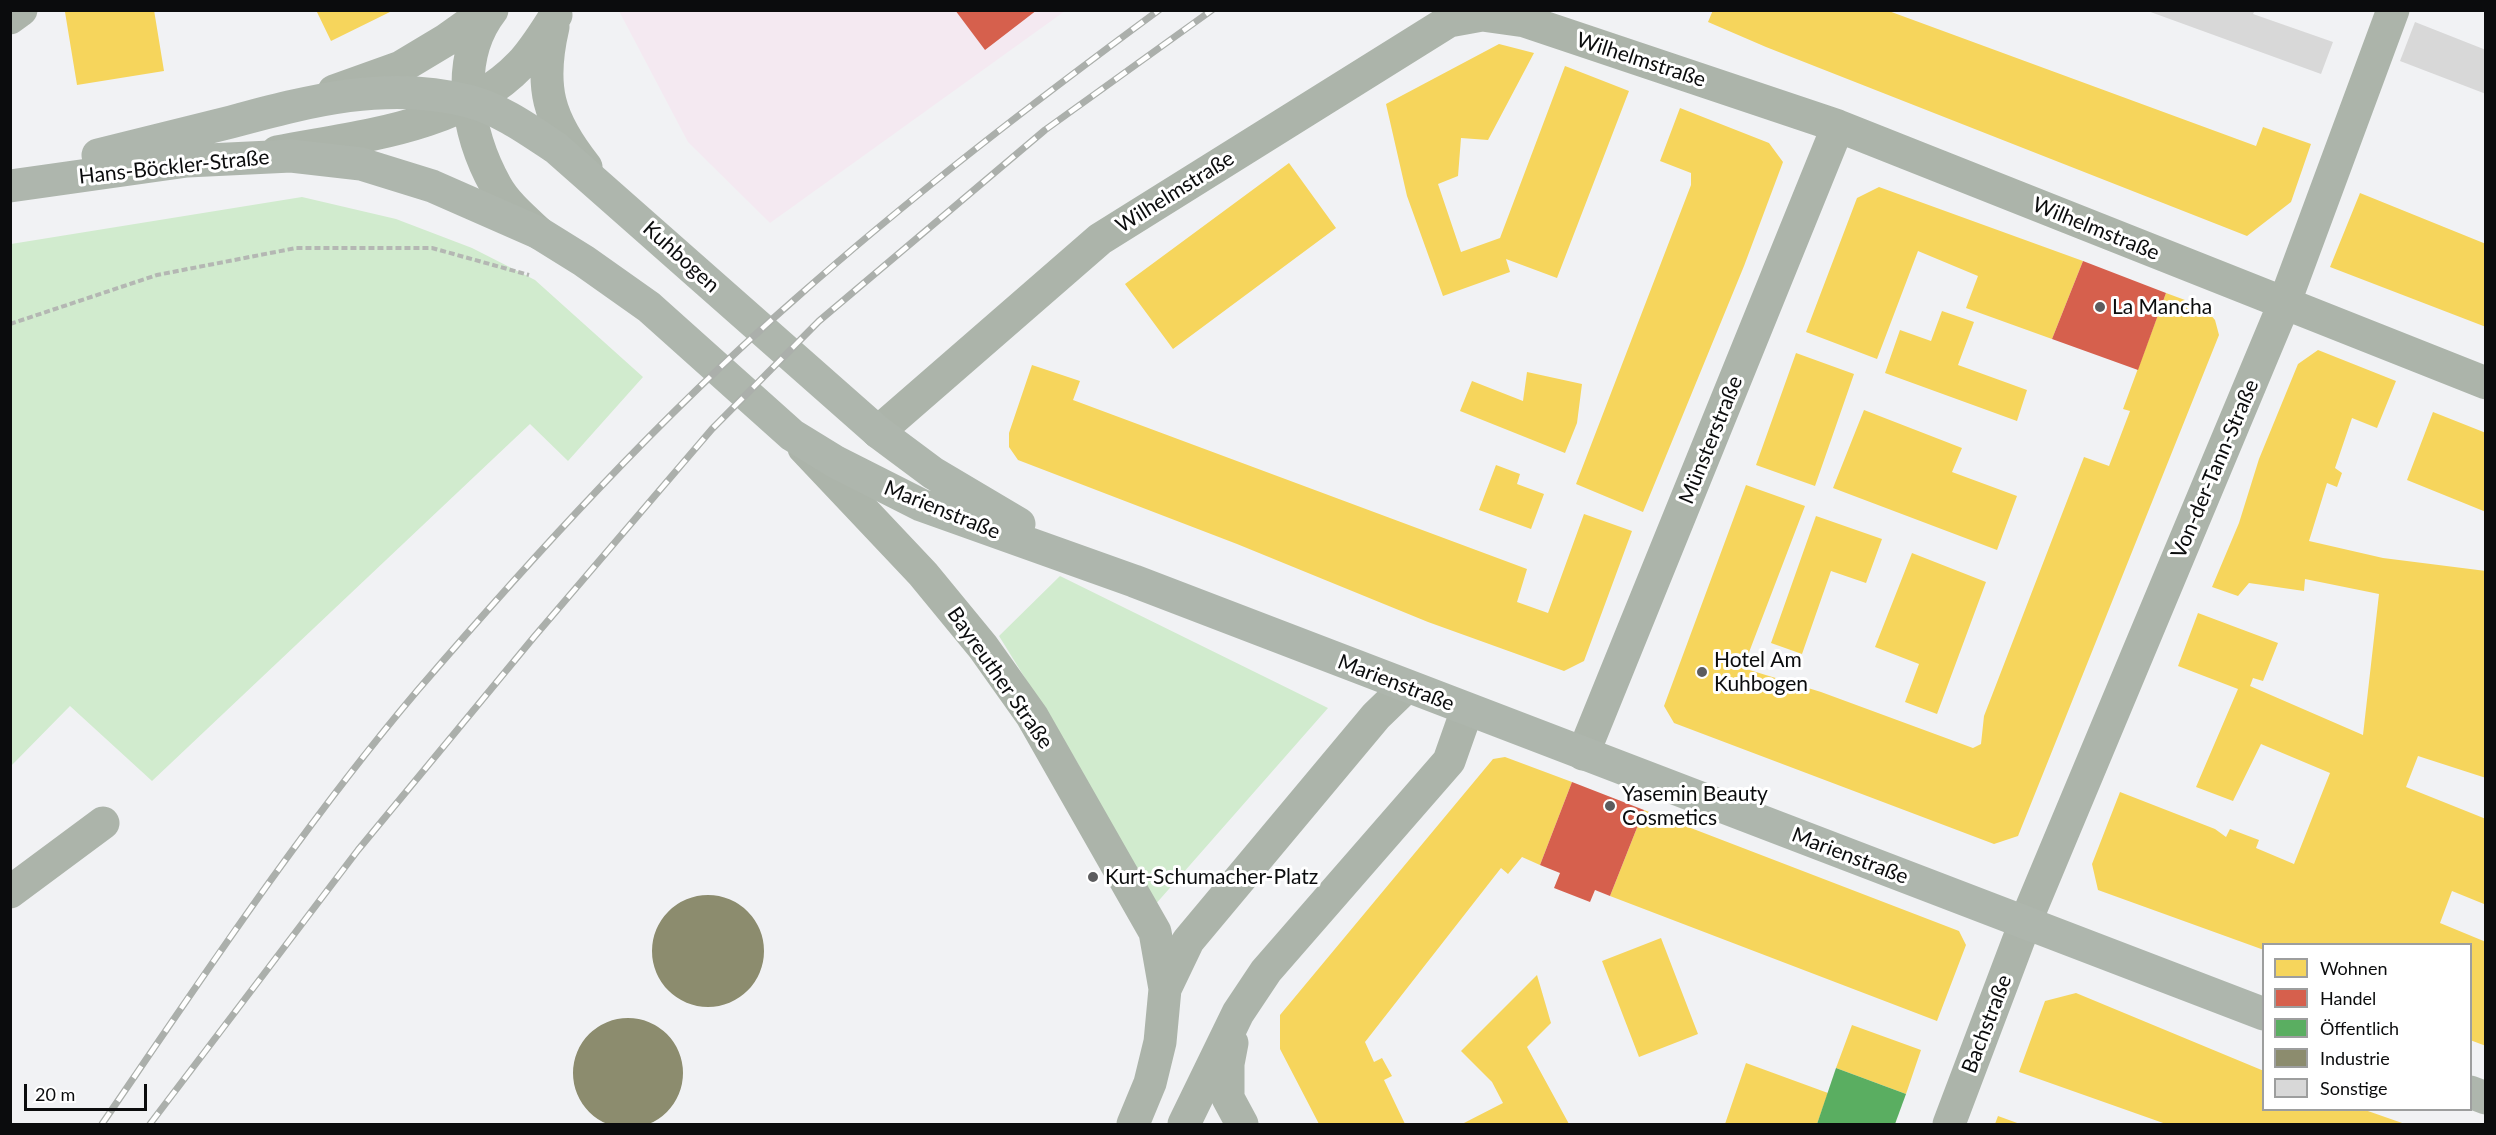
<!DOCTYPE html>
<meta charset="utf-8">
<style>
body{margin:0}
#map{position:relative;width:2496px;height:1135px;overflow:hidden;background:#f1f2f4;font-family:Lato,sans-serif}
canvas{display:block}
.frame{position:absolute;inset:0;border:12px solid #0b0c0d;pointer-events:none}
.legend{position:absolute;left:2262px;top:943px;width:210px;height:168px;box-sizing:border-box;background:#fff;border:2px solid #9d9e9e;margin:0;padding:8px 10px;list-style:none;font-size:18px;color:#0b0c0d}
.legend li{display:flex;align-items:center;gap:12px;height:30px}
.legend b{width:30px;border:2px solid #9d9e9e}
.scale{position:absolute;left:24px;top:1084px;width:123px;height:27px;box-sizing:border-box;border:3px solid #0b0c0d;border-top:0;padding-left:8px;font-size:18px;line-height:21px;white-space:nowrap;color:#0b0c0d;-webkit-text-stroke:4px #fff;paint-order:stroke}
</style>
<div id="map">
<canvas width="2496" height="1135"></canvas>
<div class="frame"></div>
<ul class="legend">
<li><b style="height:16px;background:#f6d55c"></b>Wohnen</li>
<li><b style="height:16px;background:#d6604d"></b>Handel</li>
<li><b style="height:16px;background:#5aae61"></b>Öffentlich</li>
<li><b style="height:16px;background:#8c8c6e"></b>Industrie</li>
<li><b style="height:16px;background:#d8d8d8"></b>Sonstige</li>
</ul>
<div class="scale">20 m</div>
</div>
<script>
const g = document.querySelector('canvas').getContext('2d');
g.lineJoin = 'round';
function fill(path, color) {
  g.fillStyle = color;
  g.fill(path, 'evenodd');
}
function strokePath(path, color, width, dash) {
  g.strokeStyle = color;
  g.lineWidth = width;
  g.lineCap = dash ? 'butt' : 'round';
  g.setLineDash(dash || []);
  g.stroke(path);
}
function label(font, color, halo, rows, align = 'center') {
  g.font = font + ' Lato,sans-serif';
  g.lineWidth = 6;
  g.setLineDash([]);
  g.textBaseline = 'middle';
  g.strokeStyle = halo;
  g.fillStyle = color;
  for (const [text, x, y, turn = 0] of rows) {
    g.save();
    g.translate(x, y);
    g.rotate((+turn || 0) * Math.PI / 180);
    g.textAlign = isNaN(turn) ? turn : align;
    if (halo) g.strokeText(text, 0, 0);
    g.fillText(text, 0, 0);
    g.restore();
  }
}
const commercial = new Path2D(`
 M619 11H1065L770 223 688 142Z`);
const green = new Path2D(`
 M302 197 396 219 472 248 535 280 643 377 568 461 530 424 152 781 70 706 11 766V244Z
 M1060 576 1328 708 1154 906 1077 762 999 636Z`);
const homes = new Path2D(`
 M77 10H154L164 71 77 85 65 12Z
 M316 10H394L331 41Z
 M1713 10H1886L2256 146 2263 127 2311 144 2291 202 2247 236 1766 47 1708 22Z
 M1499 44 1534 53 1488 140 1461 138 1458 176 1438 184 1461 252 1500 238 1565 66 1629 91 1557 278 1506 259 1510 272 1443 296 1407 196 1386 104Z
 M1680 108 1769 143 1783 162 1744 266 1643 512 1576 484 1691 185V173L1660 161Z
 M1289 163 1336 228 1173 349 1125 284Z
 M1879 187 2083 261 2052 339 1966 308 1978 276 1918 251 1877 359 1806 332 1857 198Z
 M2360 193 2486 244V327L2330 267Z
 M2166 293 2204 307 2215 320 2219 335 2018 836 1994 844 1674 723 1664 706 1746 485 1805 506 1743 668 1821 692 1973 748 1981 744 1984 716 2084 457 2109 466 2130 411 2123 409Z
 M1942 311 1974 322 1958 365 2027 390 2017 421 1885 373 1900 330 1931 341Z
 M2318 350 2396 381 2377 428 2352 418 2335 468 2342 473 2337 487 2327 483 2309 541 2383 558 2486 571V778L2418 756 2406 787 2486 819 2484 904 2452 891 2440 923 2486 942V1046L2470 1040V944H2264V950L2098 890 2092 864 2120 792 2215 829 2226 837 2230 829 2259 840 2256 848 2294 864 2330 773 2261 744 2233 801 2196 787 2238 689 2178 666 2198 613 2278 643 2263 681 2253 678 2250 686 2363 735 2379 594 2305 579 2304 591 2249 583 2238 596 2212 587 2239 523 2259 459 2298 364Z
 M1796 353 1854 374 1815 486 1756 465Z
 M1032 365 1080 381 1073 400 1527 569 1517 602 1548 613 1584 514 1632 531 1584 661 1564 671 1428 622 1237 544 1018 460 1009 447V433Z
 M1527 372 1582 384 1577 423 1565 453 1460 411 1472 381 1523 401Z
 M1864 410 1962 448 1952 472 2017 496 1997 550 1833 488Z
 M2433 412 2486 433V512L2407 480Z
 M1496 465 1520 474 1517 484 1544 494 1531 529 1479 510Z
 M1816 516 1882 539 1866 583 1831 571 1802 654 1771 643Z
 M1912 553 1986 582 1937 714 1905 702 1919 664 1875 647Z
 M1505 757 1572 782 1540 865 1522 857 1508 874 1501 868 1365 1042 1374 1062 1382 1058 1392 1076 1384 1080 1405 1124H1319L1280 1049V1015L1493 759Z
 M1644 810 1959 931 1966 945 1937 1021 1610 896Z
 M1661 938 1698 1034 1639 1057 1602 961Z
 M1537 975 1551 1023 1527 1047 1569 1124H1462L1503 1103 1492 1082 1461 1051Z
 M2076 993 2264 1071V1110H2365L2405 1124H2166L2019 1072 2045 1001Z
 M1852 1025 1921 1050 1906 1094 1836 1068Z
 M1746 1063 1828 1093 1817 1124H1725Z
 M1998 1116 2020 1124H1995Z`);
const shops = new Path2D(`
 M955 10H1037L985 50Z
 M2083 261 2166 293 2138 370 2052 339Z
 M1572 782 1644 810 1610 896 1595 890 1590 902 1554 888 1560 873 1540 865Z`);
const public = new Path2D(`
 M1836 1068 1906 1094 1895 1124H1817Z`);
const industry = new Path2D(`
 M652 951a56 56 0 1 1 112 0a56 56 0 1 1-112 0Z
 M573 1073a55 55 0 1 1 110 0a55 55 0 1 1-110 0Z`);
const building = new Path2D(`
 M2145 10H2255L2253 14 2333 42 2321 74Z
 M2415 22 2486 50V94L2400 61Z`);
const path = new Path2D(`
 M10 324 157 275 296 248H432L529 275`);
const minor = new Path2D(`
 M492 10C453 60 467 134 496 186 506 204 524 219 539 233
 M10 18 21 10
 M553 27C539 87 548 119 586 167
 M334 91 401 67 446 40 488 10
 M277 152C359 136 460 128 521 64 535 49 545 32 556 15
 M878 432 1100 239 1449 21 1482 15 1525 21 1838 126 2486 383
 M804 448 923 574 983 647 1032 716 1155 932 1165 989 1160 1042 1150 1083 1133 1124
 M1583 754 1838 126
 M10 892 103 823
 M1165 989 1188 941 1376 716 1406 687
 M1232 1043 1228 1064V1098L1242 1124
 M1184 1124 1238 1013 1266 971 1449 761 1467 710
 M1949 1124 2025 923 2284 304 2393 10`);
const major = new Path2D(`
 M98 155C142 144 187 133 231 122 309 101 387 80 468 101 500 109 529 130 556 148L878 432 933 473 1019 524
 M10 186 187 161 291 156 361 164 432 186 539 233 584 261 649 307 792 435 836 462 921 505 1134 581 2264 1014
 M2470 1092 2486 1098`);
const rail = new Path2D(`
 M102 1124C202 978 302 827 417 691 535 554 658 419 794 300 910 197 1034 102 1159 10
 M150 1124 358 850 534 637 712 429 819 321 1045 130 1212 10`);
const markers = [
 [2100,307,6,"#5c5c5e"],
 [1702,672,6,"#5c5c5e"],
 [1610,806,6,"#5c5c5e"],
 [1093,877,6,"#5c5c5e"]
];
const streetNames = [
 ["Wilhelmstraße",1641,60,18],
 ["Hans-Böckler-Straße",174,167,-6],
 ["Wilhelmstraße",1175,192,-32],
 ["Wilhelmstraße",2096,229,22],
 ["Kuhbogen",681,257,42],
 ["Münsterstraße",1711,440,-68],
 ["Von-der-Tann-Straße",2215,469,-67],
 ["Marienstraße",942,510,22],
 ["Bayreuther Straße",1000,678,55],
 ["Marienstraße",1396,683,21],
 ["Marienstraße",1850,856,21],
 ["Bachstraße",1987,1024,-69]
];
const poiNames = [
 ["La Mancha",2112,307],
 ["Hotel Am",1714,660],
 ["Kuhbogen",1714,684],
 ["Yasemin Beauty",1622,794],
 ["Cosmetics",1622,818],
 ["Kurt-Schumacher-Platz",1105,877]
];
fill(commercial, '#f4e9f1');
fill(green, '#d1ebce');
fill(homes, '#f6d55c');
fill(shops, '#d6604d');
fill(public, '#5aae61');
fill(industry, '#8c8c6e');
fill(building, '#d8d8d8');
strokePath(path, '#b4b7b3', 4, [6, 3]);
strokePath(minor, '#acb4aa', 33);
strokePath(major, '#aeb6ad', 33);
strokePath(rail, '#abafab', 7);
strokePath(rail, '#fff', 4.5, [14]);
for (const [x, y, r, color] of markers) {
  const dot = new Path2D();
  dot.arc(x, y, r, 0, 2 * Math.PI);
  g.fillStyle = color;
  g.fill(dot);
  strokePath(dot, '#fff', 2);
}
label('21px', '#0b0c0d', '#fff', streetNames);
label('21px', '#0b0c0d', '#fff', poiNames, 'left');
</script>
